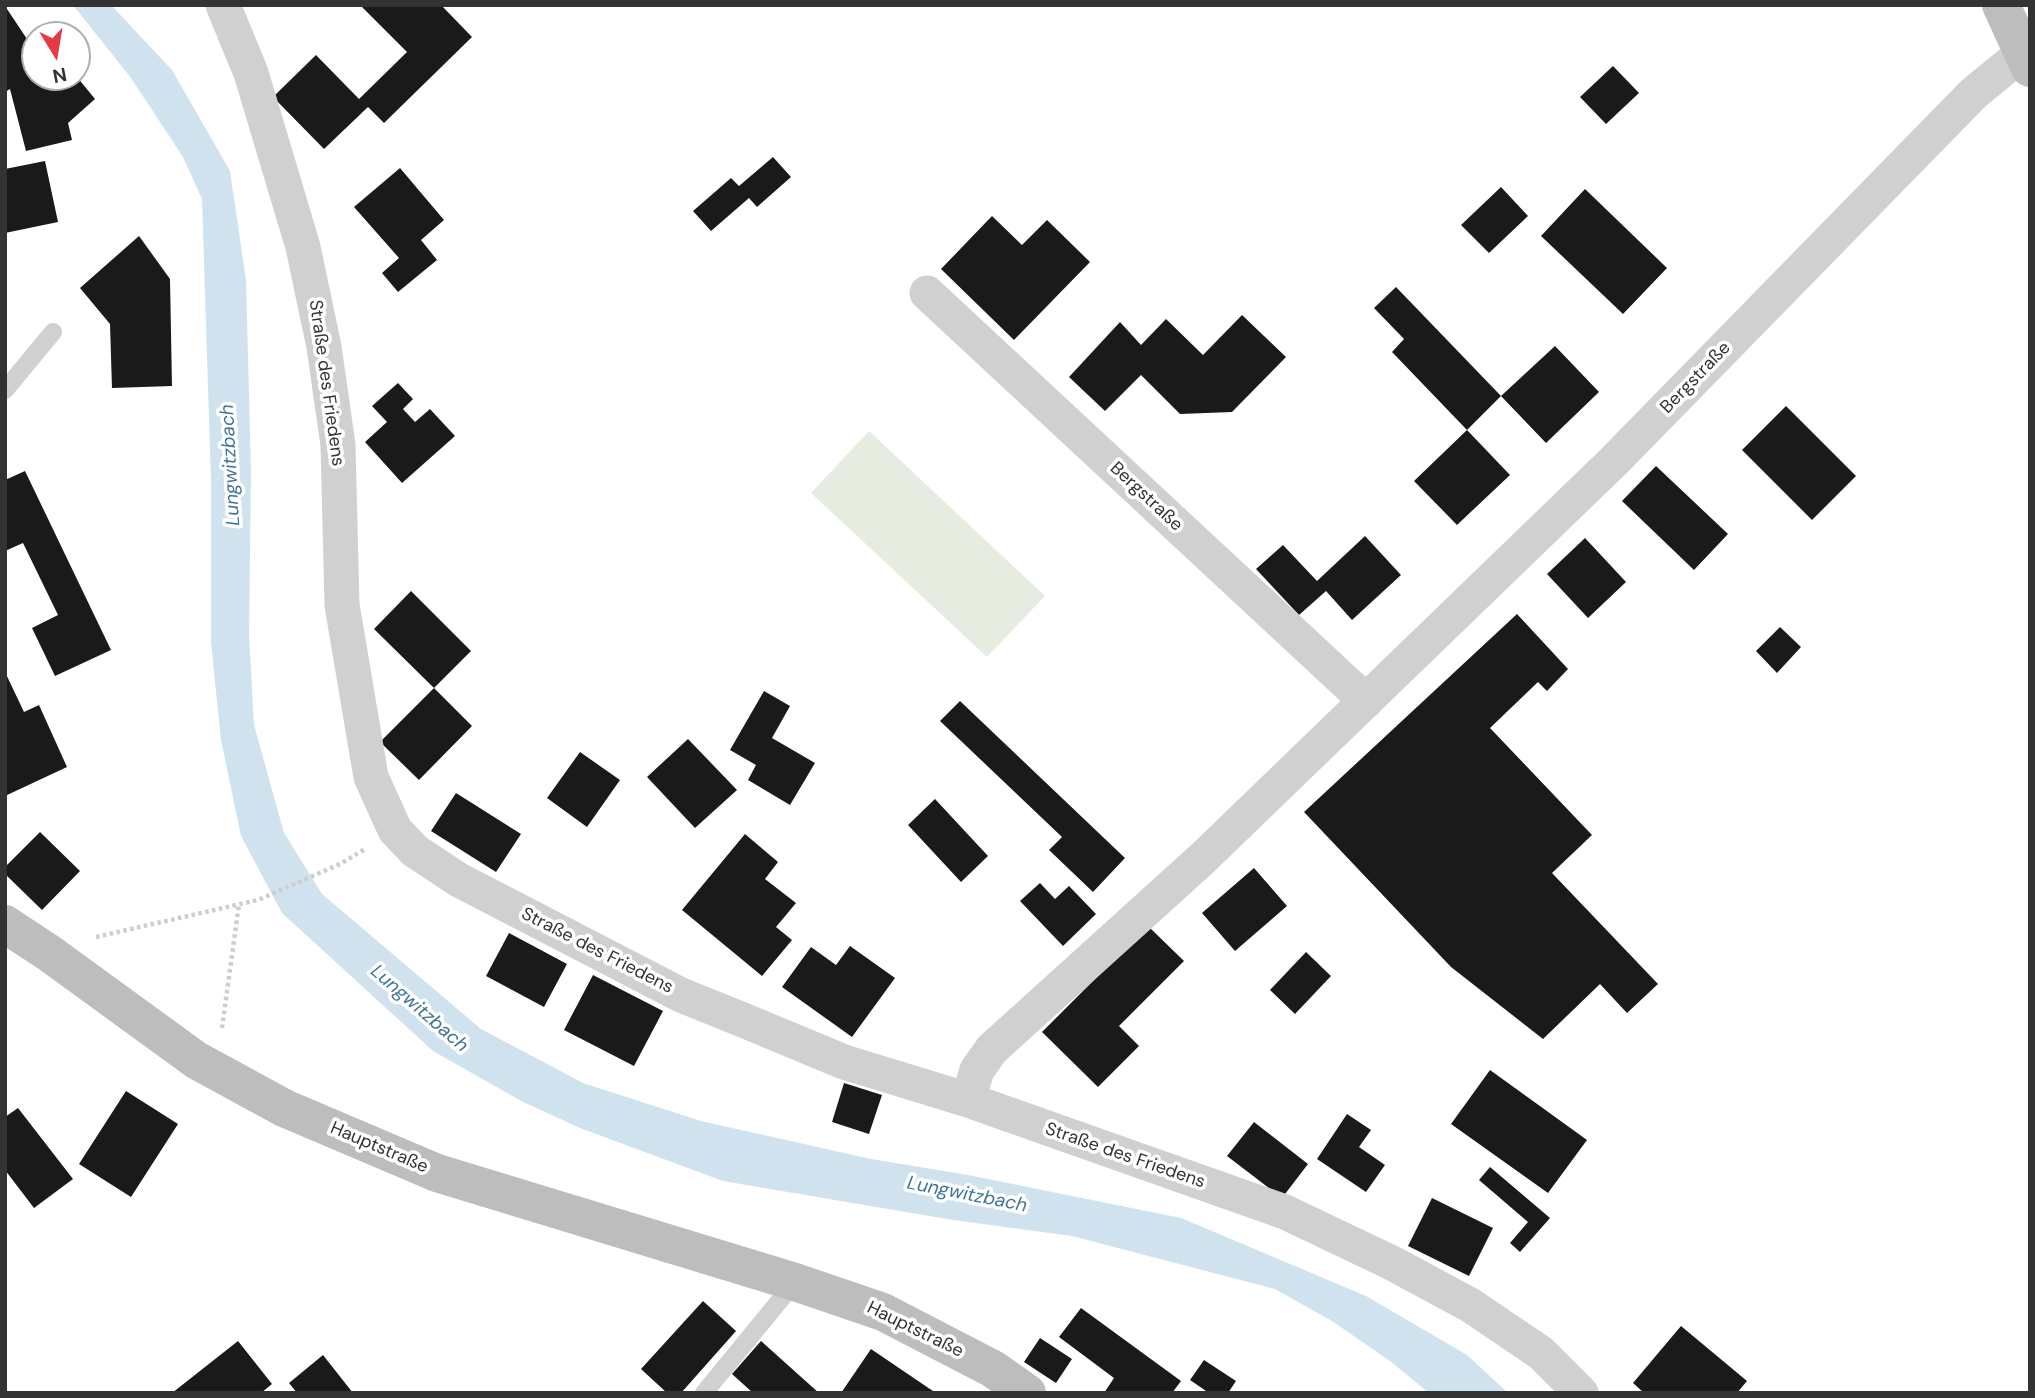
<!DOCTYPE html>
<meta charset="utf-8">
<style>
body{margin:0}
#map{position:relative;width:2035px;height:1398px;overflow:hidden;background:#fff;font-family:"DM Sans",sans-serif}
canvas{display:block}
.frame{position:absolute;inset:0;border:7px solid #333;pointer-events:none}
.north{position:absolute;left:21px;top:21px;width:70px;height:70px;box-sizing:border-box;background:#fff;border:2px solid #adadad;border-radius:50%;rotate:169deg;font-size:19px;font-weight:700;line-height:28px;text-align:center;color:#333}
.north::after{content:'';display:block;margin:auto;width:24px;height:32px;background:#e63946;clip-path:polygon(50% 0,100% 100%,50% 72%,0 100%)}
</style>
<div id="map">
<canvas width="2035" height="1398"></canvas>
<div class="frame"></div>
<div class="north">N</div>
</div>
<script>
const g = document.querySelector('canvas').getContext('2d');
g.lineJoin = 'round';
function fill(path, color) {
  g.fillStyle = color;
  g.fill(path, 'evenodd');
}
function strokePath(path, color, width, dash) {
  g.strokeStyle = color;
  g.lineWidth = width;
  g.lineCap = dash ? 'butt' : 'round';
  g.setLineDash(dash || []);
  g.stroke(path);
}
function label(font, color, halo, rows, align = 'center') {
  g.font = font + ' "DM Sans",sans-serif';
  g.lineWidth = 7;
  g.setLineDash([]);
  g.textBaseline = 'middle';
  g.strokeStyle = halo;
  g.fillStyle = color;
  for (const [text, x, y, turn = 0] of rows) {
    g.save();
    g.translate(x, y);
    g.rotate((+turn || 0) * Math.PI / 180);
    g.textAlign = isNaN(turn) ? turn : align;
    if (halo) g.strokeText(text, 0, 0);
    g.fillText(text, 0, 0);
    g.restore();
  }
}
const green = new Path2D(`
 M869 431 1045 596 987 657 811 493Z`);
const water = new Path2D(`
 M73 5H111L172 70 230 171 246 280 251 471 249 634 254 725 284 833 322 894 481 1029 583 1083 701 1121 871 1159 968 1175 1181 1218 1366 1296 1467 1355 1508 1393H1429L1390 1361 1332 1321 1275 1289 1072 1236 953 1220 723 1181 580 1128 523 1102 433 1051 282 913 241 836 221 740 211 643V481L202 199 183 157 131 78Z`);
const building = new Path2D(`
 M360 5H441L472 37 384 123 368 107 324 149 273 97 316 55 359 99 407 52Z
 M5 6 35 51V77H77L95 99 68 123 72 140 26 151 10 89 5 92Z
 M1613 66 1639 93 1606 124 1580 97Z
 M773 157 791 177 757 207 749 198 711 231 693 211 731 178 739 186Z
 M45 161 58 222 5 233V169Z
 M400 168 444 220 421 240 437 260 398 292 382 273 399 258 354 207Z
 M1501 187 1528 216 1489 253 1461 225Z
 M1585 189 1667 268 1623 314 1541 236Z
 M992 216 1022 245 1047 220 1090 262 1014 340 941 269Z
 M139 236 170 279 172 386 112 388 110 324 80 288Z
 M1396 287 1501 396 1467 430 1392 352 1404 339 1374 308Z
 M1242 315 1286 357 1232 412 1180 414 1141 375 1105 411 1069 377 1120 322 1141 345 1166 319 1203 355Z
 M1555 346 1599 392 1546 443 1501 396Z
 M398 383 413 399 403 409 415 422 430 409 455 436 402 483 365 442 387 422 372 406Z
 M1786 406 1856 476 1812 520 1742 450Z
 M1467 430 1510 475 1457 525 1414 481Z
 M1656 466 1728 534 1694 570 1622 501Z
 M25 471 111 650 55 676 32 628 58 615 23 543 5 551V480Z
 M1365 536 1401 575 1352 620 1326 591 1299 615 1256 569 1283 545 1317 581Z
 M1585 538 1626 582 1588 618 1547 574Z
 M411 591 471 651 434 688 472 726 419 780 380 742 434 688 374 629Z
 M1517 614 1568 669 1547 691 1538 682 1490 728 1592 835 1552 873 1658 984 1627 1013 1600 984 1543 1039 1451 967 1304 812Z
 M1780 627 1801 647 1777 673 1756 651Z
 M5 672 24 712 39 705 67 767 5 796Z
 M764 691 790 706 772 738 815 763 790 805 748 780 756 765 730 750Z
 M960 701 1125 858 1093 892 1049 850 1062 837 940 721Z
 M688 739 737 790 695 828 647 777Z
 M580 752 620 780 587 827 547 798Z
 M456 793 521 834 496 872 431 831Z
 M935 799 988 856 961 882 908 825Z
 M40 832 80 871 42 910 5 874V867Z
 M745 834 778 862 765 879 796 903 776 927 792 940 762 976 682 910Z
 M1254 868 1287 906 1235 951 1202 913Z
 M1040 883 1055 899 1069 886 1096 914 1063 946 1020 901Z
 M1148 926 1184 961 1119 1026 1139 1046 1098 1087 1042 1032Z
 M509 933 567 964 544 1007 486 976Z
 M850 946 895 978 852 1037 782 987 811 947 836 965Z
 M1306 952 1331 976 1295 1014 1270 990Z
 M593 975 663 1011 634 1066 564 1030Z
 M1490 1070 1587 1140 1548 1193 1451 1124Z
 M844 1083 882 1095 869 1134 832 1122Z
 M126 1091 178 1124 131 1197 79 1164Z
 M18 1108 73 1179 34 1208 5 1170V1117Z
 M1347 1114 1371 1130 1359 1147 1385 1165 1366 1192 1317 1159Z
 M1254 1122 1308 1164 1282 1198 1227 1156Z
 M1490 1167 1550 1218 1520 1252 1510 1243 1528 1222 1479 1180Z
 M1432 1198 1493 1228 1469 1276 1408 1246Z
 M703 1301 736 1331 681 1393H667L641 1369Z
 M1081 1308 1181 1381 1172 1393H1104L1114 1378 1059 1337Z
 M1681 1326 1747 1381 1737 1393H1644L1633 1383Z
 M1040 1338 1072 1359 1056 1383 1024 1362Z
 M238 1341 272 1384 261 1393H172Z
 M761 1341 800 1376 819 1393H753L732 1374Z
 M871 1349 927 1387 936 1393H841Z
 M323 1355 353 1393H297L289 1383Z
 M1204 1360 1236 1381 1228 1393H1209L1190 1380Z`);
const path = new Path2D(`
 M96 937 258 900 340 864 365 849
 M222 1028 239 904`);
const lane = new Path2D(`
 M5 390 53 332
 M704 1393 795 1282`);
const street = new Path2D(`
 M223 5 251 73 303 247 324 347 338 445 342 605 371 777 395 830 415 851 459 880 681 995 743 1020 844 1062 968 1100 1285 1212 1392 1263 1470 1305 1541 1353 1581 1393
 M927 293 1366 701
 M968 1100 977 1070 992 1049 1203 858 1614 461 1974 93 2023 53`);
const secondary = new Path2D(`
 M2001 5 2030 68
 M5 924 49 953 196 1060 284 1108 437 1173 795 1282 883 1312 993 1369 1027 1393`);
const streetNames = [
 ["Bergstraße",1696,378,-46],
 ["Straße des Friedens",326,383,82],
 ["Bergstraße",1146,497,43],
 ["Straße des Friedens",597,951,27],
 ["Hauptstraße",379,1148,23],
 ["Straße des Friedens",1125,1156,19],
 ["Hauptstraße",915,1330,26]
];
const waterNames = [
 ["Lungwitzbach",231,465,-93],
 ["Lungwitzbach",419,1009,41],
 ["Lungwitzbach",967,1195,11]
];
fill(green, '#e6ecdf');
fill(water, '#cfe2ee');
fill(building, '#1a1a1a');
strokePath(path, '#cdcdcd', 4.5, [3.5, 3.5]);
strokePath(lane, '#d0d0d0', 18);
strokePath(street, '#d0d0d0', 35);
strokePath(secondary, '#bdbdbd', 38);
label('18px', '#333', '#fff', streetNames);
label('italic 19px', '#3f7597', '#fff', waterNames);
</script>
